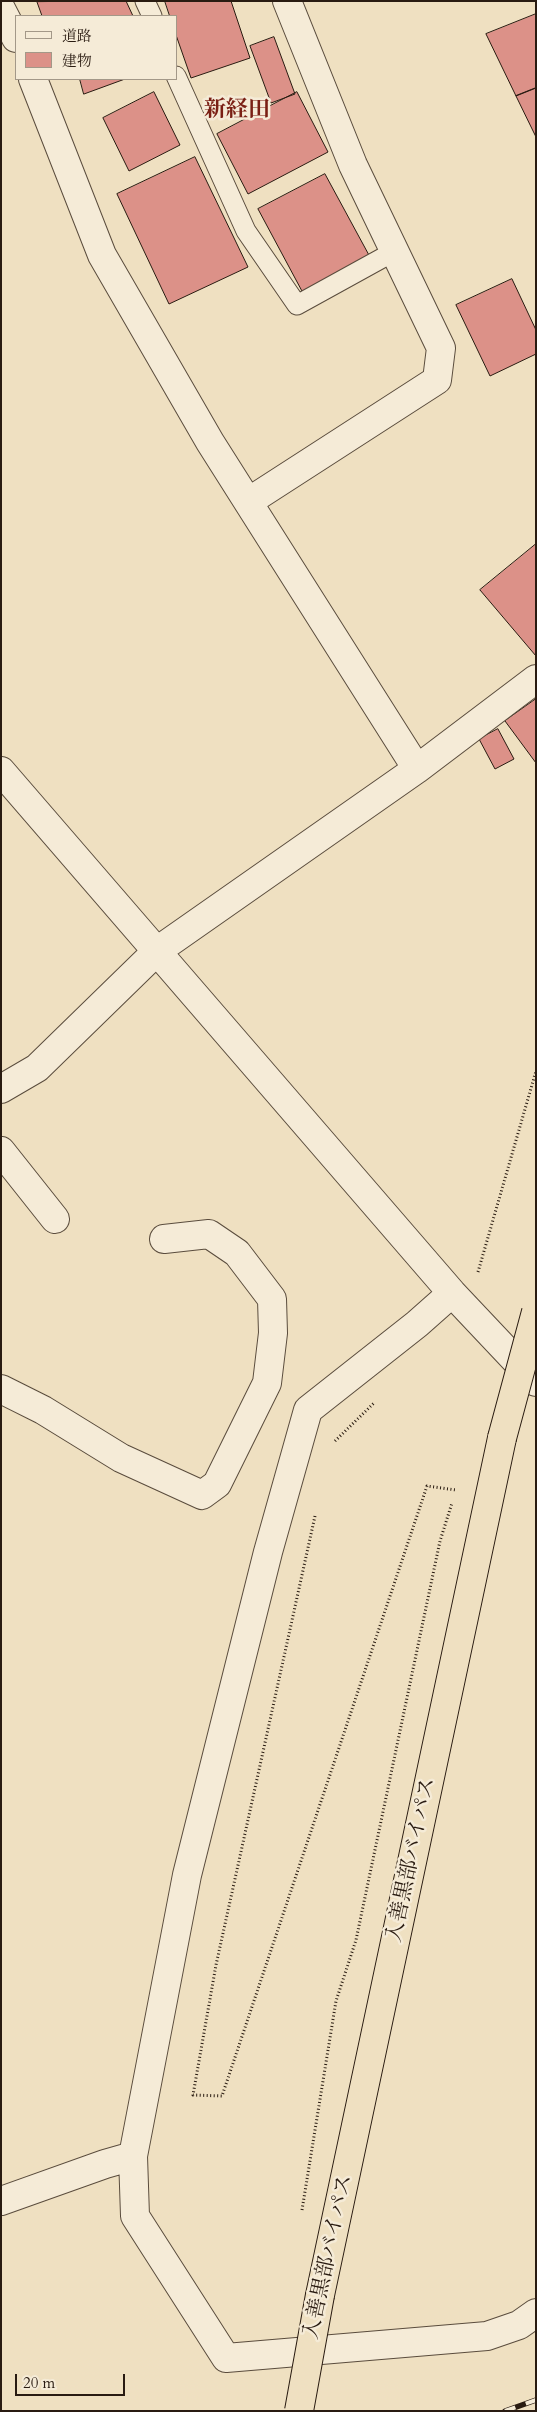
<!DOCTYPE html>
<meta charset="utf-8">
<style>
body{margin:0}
#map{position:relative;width:537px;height:2412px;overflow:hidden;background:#efe0c1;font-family:Cardo,"Noto Serif JP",serif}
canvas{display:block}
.frame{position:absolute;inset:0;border:2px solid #291b11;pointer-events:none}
.legend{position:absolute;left:15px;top:15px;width:162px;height:65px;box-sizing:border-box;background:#f5ebd7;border:1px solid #a39888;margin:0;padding:6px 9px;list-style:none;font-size:15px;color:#291b11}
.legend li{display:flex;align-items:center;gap:10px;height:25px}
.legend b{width:25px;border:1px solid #a39888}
.scale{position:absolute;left:15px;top:2374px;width:110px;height:22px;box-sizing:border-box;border:2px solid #291b11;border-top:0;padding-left:6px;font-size:15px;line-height:18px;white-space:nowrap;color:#291b11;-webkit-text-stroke:4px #f5ebd7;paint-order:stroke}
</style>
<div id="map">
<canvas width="537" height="2412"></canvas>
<div class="frame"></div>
<ul class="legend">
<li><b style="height:6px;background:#f5ebd7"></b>道路</li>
<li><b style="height:14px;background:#dc9188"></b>建物</li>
</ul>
<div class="scale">20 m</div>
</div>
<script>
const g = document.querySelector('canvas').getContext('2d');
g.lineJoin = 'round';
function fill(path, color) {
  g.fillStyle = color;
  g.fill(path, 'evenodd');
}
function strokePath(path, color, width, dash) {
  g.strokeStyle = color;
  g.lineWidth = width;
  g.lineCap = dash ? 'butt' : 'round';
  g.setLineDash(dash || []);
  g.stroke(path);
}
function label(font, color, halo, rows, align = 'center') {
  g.font = font + ' Cardo,"Noto Serif JP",serif';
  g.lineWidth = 5;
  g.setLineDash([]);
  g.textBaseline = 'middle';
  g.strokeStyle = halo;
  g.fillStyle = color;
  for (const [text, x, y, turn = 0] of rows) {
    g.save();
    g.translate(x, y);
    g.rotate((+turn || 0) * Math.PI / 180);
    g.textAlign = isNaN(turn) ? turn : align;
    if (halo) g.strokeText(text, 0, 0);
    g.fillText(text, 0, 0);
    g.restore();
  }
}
const building = new Path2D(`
 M126 1 133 16H42L37 2Z
 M165 1H231L250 58 191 78 176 35V16H170Z
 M536 14V88L516 96 486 34Z
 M274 37 295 94 271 103 250 46Z
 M80 79H125L84 94Z
 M536 88V137L516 96Z
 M154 92 180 145 129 171 103 118Z
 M297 92 328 152 248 194 217 134Z
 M195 157 248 267 169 304 117 194Z
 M325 174 370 257 303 293 258 209Z
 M512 279 536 330V354L490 376 456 305Z
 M536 544V656L480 590Z
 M536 699V763L505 721Z
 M498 729 514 759 495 769 479 739Z`);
const path = new Path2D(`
 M478 1272 536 1071
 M335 1441 375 1402
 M315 1516 216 1965 193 2095 222 2096 427 1486 456 1490
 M302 2210 336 2001 356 1940 440 1541 452 1503`);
const lane = new Path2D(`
 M145 1 152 16
 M176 76 246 231 297 305 395 251`);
const street = new Path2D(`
 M1 9 16 38
 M33 79 102 255 210 442 417 769
 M248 502 437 380 441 348 353 165 287 1
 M1 771 452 1293 536 1382
 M1 1089 37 1068 157 951 417 769 536 679
 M1 1151 55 1219
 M1 1389 43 1410 121 1458 202 1495 217 1484 267 1383 273 1333 272 1299 237 1253 209 1234 164 1239
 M133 2156 187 1875 268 1552 308 1410 417 1324 452 1293
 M1 2201 105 2164 133 2156 135 2216 226 2358 487 2336 519 2325 536 2313`);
const highway = new Path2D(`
 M320 2295 502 1438`);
const rail = new Path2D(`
 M505 2411 536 2400`);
const highwayBridge = new Path2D(`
 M502 1438 536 1312
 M299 2411 320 2295`);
const streetNames = [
 ["入善黒部バイパス",412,1860,-78],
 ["入善黒部バイパス",329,2257,-78]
];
const neighbourhoodNames = [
 ["新経田",237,111]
];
fill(building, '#dc9188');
strokePath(building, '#291b11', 1);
strokePath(lane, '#5a4c3d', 21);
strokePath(street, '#5a4c3d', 30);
strokePath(highway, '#291b11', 30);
strokePath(path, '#291b11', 3, [1, 2.5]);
strokePath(lane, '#f5ebd7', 19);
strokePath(street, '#f5ebd7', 28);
strokePath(highway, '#efe0c1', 28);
strokePath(rail, '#291b11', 5.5);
strokePath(rail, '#f5ebd7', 4, [11]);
strokePath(highwayBridge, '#291b11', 30, []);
strokePath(highwayBridge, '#efe0c1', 28);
label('21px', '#291b11', '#f5ebd7', streetNames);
label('bold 22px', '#7a1f14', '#f5ebd7', neighbourhoodNames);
</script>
